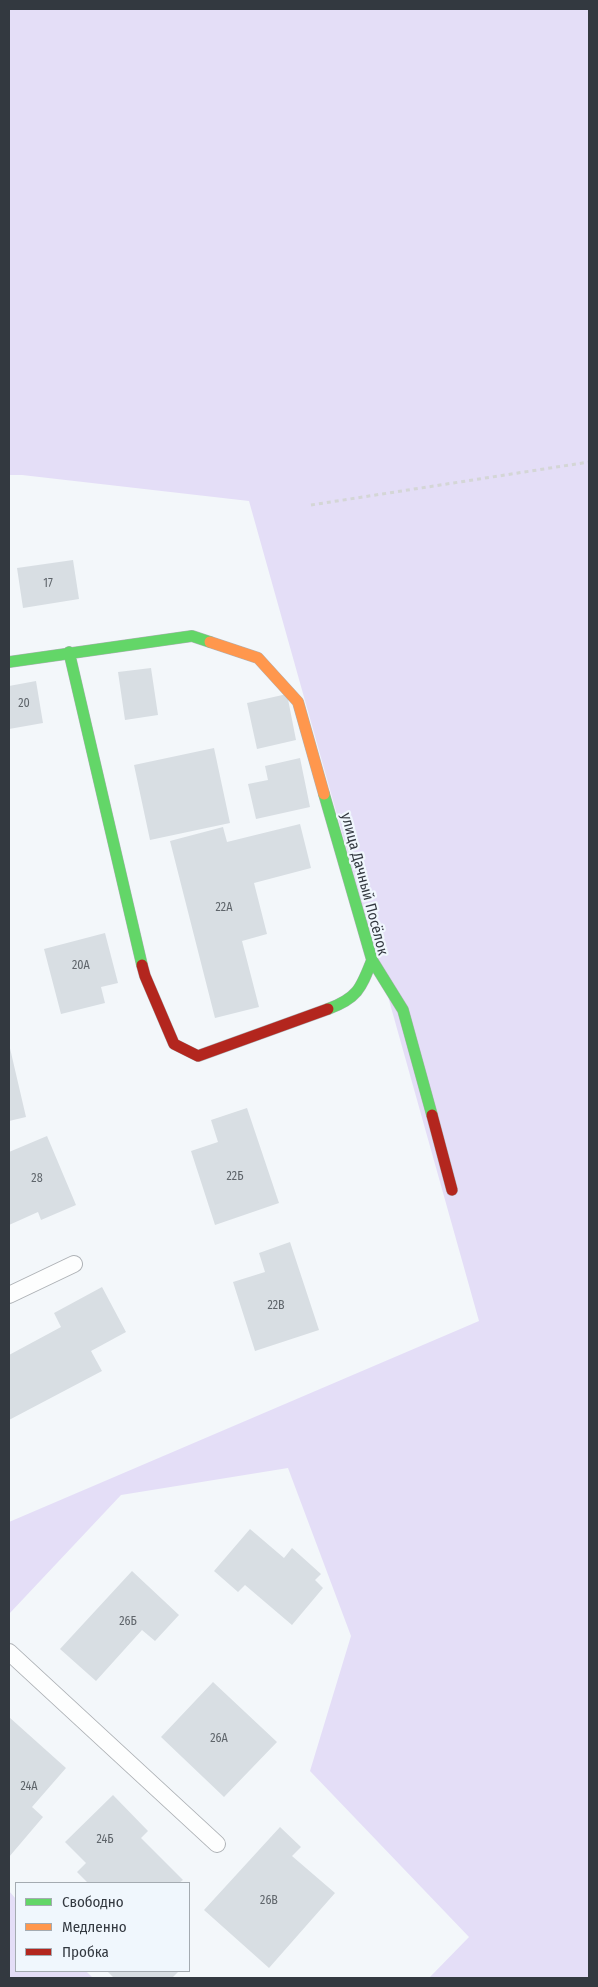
<!DOCTYPE html>
<meta charset="utf-8">
<style>
body{margin:0}
#map{position:relative;width:598px;height:1987px;overflow:hidden;background:#f3f7fa;font-family:"Fira Sans Condensed",sans-serif}
canvas{display:block}
.frame{position:absolute;inset:0;border:10px solid #333940;pointer-events:none}
.legend{position:absolute;left:15px;top:1882px;width:175px;height:90px;box-sizing:border-box;background:#f0f7fd;border:1px solid #a4abb1;margin:0;padding:6px 9px;list-style:none;font-size:15px;color:#333940}
.legend li{display:flex;align-items:center;gap:10px;height:25px}
.legend b{width:25px;border:1px solid #a4abb1}
</style>
<div id="map">
<canvas width="598" height="1987"></canvas>
<div class="frame"></div>
<ul class="legend">
<li><b style="height:6px;background:#63d668"></b>Свободно</li>
<li><b style="height:6px;background:#ff974d"></b>Медленно</li>
<li><b style="height:6px;background:#b3261e"></b>Пробка</li>
</ul>
</div>
<script>
const g = document.querySelector('canvas').getContext('2d');
g.lineJoin = 'round';
function fill(path, color) {
  g.fillStyle = color;
  g.fill(path, 'evenodd');
}
function strokePath(path, color, width, dash) {
  g.strokeStyle = color;
  g.lineWidth = width;
  g.lineCap = dash ? 'butt' : 'round';
  g.setLineDash(dash || []);
  g.stroke(path);
}
function label(font, color, halo, rows, align = 'center') {
  g.font = font + ' "Fira Sans Condensed",sans-serif';
  g.lineWidth = 4.5;
  g.setLineDash([]);
  g.textBaseline = 'middle';
  g.strokeStyle = halo;
  g.fillStyle = color;
  for (const [text, x, y, turn = 0] of rows) {
    g.save();
    g.translate(x, y);
    g.rotate((+turn || 0) * Math.PI / 180);
    g.textAlign = isNaN(turn) ? turn : align;
    if (halo) g.strokeText(text, 0, 0);
    g.fillText(text, 0, 0);
    g.restore();
  }
}
const green = new Path2D(`
 M9 9H589V1978H429L469 1937 310 1771 351 1636 288 1468 121 1495 9 1614V1522L479 1321 249 501 22 475H9Z
 M9 1891 16 1899V1971H86L93 1978H9Z`);
const building = new Path2D(`
 M73 560 79 599 23 608 17 568Z
 M151 668 158 715 125 720 118 672Z
 M36 681 43 723 9 729V686Z
 M287 694 296 740 257 749 247 703Z
 M214 748 230 823 150 840 134 765Z
 M300 758 310 807 256 819 248 784 268 780 265 766Z
 M300 824 311 868 254 883 267 934 242 941 259 1007 215 1018 170 841 223 827 227 842Z
 M105 933 118 983 101 987 105 1003 61 1014 44 949Z
 M9 1044 26 1117 9 1121Z
 M247 1108 279 1203 215 1225 191 1151 218 1142 211 1120Z
 M47 1136 76 1205 41 1220 38 1212 9 1225V1152Z
 M290 1242 319 1330 255 1351 233 1282 265 1272 259 1253Z
 M102 1287 126 1332 91 1351 102 1371 9 1420V1355L61 1327 54 1313Z
 M250 1529 284 1558 292 1548 321 1574 315 1580 323 1588 292 1625 245 1585 238 1592 214 1571Z
 M132 1571 179 1615 155 1641 142 1630 96 1681 60 1649Z
 M213 1682 277 1742 224 1797 161 1737Z
 M9 1717 66 1768 32 1807 43 1817 9 1857Z
 M113 1795 148 1831 141 1838 183 1880 179 1883H88L77 1872 86 1863 65 1842Z
 M280 1827 301 1847 292 1856 335 1893 269 1968 204 1910Z
 M107 1971H177L178 1972 172 1978H114Z`);
const path = new Path2D(`
 M311 505 589 462`);
const lane = new Path2D(`
 M9 1295 74 1264
 M9 1652 217 1844`);
const fast = new Path2D(`
 M69 652 142 965
 M9 662 192 636 210 642
 M324 794 372 960 403 1010 432 1115
 M328 1009C358 998 361 988 372 960`);
const slow = new Path2D(`
 M210 642 258 658 298 702 324 794`);
const jam = new Path2D(`
 M142 965 145 976 174 1044 198 1056 328 1009
 M432 1115 452 1190`);
const numberNames = [
 ["17",48,584],
 ["20",24,704],
 ["22А",224,908],
 ["20А",81,966],
 ["22Б",235,1177],
 ["28",37,1179],
 ["22В",276,1306],
 ["26Б",128,1622],
 ["26А",219,1739],
 ["24А",29,1787],
 ["24Б",105,1840],
 ["26В",269,1901]
];
const streetNames = [
 ["улица Дачный Посёлок",364,884,75]
];
fill(green, '#e4def7');
fill(building, '#d8dee3');
strokePath(lane, '#adb1b5', 18);
strokePath(fast, '#adb1b5', 12);
strokePath(slow, '#adb1b5', 12);
strokePath(jam, '#adb1b5', 12);
strokePath(path, '#d4d6d6', 3, [4, 4]);
strokePath(lane, '#fdfefe', 16);
strokePath(fast, '#63d668', 11);
strokePath(slow, '#ff974d', 11);
strokePath(jam, '#b3261e', 11);
label('12px', '#5f656b', null, numberNames);
label('15px', '#333940', '#f0f7fd', streetNames);
</script>
